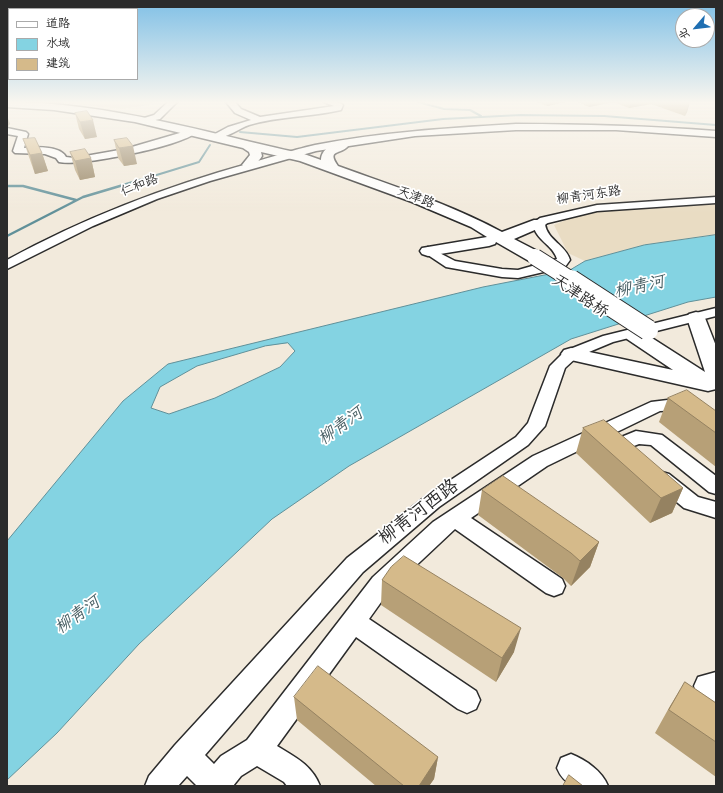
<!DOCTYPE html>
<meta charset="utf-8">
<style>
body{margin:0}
#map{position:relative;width:723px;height:793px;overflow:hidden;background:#f2eadc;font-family:Dekko,"LXGW WenKai TC",sans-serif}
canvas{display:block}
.frame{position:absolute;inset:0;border:8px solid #2b2b2b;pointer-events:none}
.legend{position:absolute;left:8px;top:8px;width:130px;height:72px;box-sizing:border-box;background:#fff;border:1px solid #aaa;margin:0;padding:5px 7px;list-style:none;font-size:12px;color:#2b2b2b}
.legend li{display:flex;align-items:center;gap:8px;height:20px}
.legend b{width:20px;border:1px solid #aaa}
.north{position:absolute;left:675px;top:8px;width:40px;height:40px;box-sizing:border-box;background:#fff;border:1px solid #aaa;border-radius:50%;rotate:242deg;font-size:11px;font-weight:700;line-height:16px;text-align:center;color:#2b2b2b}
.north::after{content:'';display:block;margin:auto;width:14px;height:18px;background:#1f6fb2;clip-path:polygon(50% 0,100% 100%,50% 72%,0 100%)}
</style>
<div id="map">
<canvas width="723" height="793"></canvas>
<div class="frame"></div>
<ul class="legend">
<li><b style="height:5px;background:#fff"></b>道路</li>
<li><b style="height:11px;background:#84d3e2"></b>水域</li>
<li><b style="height:11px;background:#d5ba8a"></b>建筑</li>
</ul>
<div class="north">北</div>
</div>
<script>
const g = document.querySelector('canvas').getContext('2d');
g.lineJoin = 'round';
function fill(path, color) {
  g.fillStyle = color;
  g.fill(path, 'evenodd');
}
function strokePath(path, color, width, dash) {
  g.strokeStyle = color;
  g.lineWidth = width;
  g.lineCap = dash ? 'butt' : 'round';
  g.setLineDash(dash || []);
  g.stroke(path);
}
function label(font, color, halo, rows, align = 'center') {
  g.font = font + ' Dekko,"LXGW WenKai TC",sans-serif';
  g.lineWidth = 3.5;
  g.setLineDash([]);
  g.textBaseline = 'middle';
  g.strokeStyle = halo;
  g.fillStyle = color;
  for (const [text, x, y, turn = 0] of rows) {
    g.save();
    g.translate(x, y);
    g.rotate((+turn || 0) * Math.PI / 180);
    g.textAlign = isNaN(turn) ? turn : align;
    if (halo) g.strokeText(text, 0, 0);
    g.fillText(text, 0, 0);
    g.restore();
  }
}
const built = new Path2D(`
 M55 102H152L149 105 122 109Z
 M716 204V235L644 245 585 261 568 253 554 225 568 219 598 212Z`);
const water = new Path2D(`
 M716 235V297L688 302 571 339 349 466 272 519 139 644 57 733 7 780V541L123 401 168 364 483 287 570 270 585 261 644 245ZM288 343 295 351 280 367 215 398 169 414 151 408 160 387 197 366 265 346Z`);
const streamFar1 = new Path2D(`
 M418 102 444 109 470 110 481 116
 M240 132 297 137 443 119 520 115 604 116 716 125
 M137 181 199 162 210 145`);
const stream = new Path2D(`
 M7 186H23L76 200
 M7 236 83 197 140 180`);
const minor = new Path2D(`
 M168 102H177L160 119 141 123V119L154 115Z
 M226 102H235L241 109 260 117 334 106 324 102H338L343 105 341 110C311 117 279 116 249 125 240 128 223 140 215 138V134L228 127 251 120 235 113Z
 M516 124C583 124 649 126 716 131V137L616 130H516L415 136 316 151 210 181 157 199 93 226 7 269V260C86 217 164 187 251 163 272 157 293 150 315 145 381 132 448 128 516 124Z
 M7 128 26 132 28 134 24 148C35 147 60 145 66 157L74 158 125 149 190 130 195 133C182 146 78 167 59 162L56 158 45 154 15 153 13 151 18 136 7 134Z
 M716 197V203L597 211 548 223 545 224C547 240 566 245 570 260L565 267 518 278 502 277 446 267 422 251 428 247 455 261 502 269 518 270 557 259C553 244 535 241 533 223L540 218 597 205Z
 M716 308V316L613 342 577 357 565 368 545 426 528 445 439 507 363 572 205 755 214 764 221 756 247 740 373 577 433 522 533 456 651 402 684 398 716 413V428L682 410 660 411 547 466 471 518 562 579 565 586 562 593 554 596 546 593 455 529 389 591 369 619 476 691 480 700 476 709 467 713 458 709 356 637 277 746C295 757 312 765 320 786H287L284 782 257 766 241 776 233 786H197L187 776 178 786H145L149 776 175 745 347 558 425 497 516 437 528 423 550 366 565 351 603 336Z
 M636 431 662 435 716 476V494L709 492 651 445 639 444 621 451 614 450 612 445 614 440Z
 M662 472 669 474 698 497 716 502V518L684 508 655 484 652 479 655 474Z
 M716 672V729L707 725 694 686 698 677Z
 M571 754C586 760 602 771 608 786 586 786 567 792 557 768L561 758Z`);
const major = new Path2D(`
 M7 102C107 102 207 133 304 154L321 160C321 148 336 141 346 143L348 146C341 155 326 149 338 166 393 186 450 204 502 232L534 220H544L547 223 544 226 514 239 541 253 543 257 541 261 535 262 529 261 496 242 495 244 489 246 428 256 422 254 420 251 422 248 487 237 471 227 412 202 300 161 261 152 262 156C259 161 254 167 248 169L242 165 250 155 249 152 243 148 135 122 54 110 7 107Z
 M696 312 703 314 705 318 716 346V389L708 391 571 360 564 358 561 354 564 350 571 348 673 370 627 339 624 335 627 331 634 329 641 331 705 372 687 318 689 314Z`);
const majorBridgeFar1 = new Path2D(`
 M535 257 573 281`);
const majorBridge = new Path2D(`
 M571 280 648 330`);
const wall = new Path2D(`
 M537 102H565L547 106Z
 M578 102H690L687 112 685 116 651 104 629 108 613 102 589 107Z
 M75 113 97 137 85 139 79 129Z
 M23 139 42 153 48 171 35 174 29 157Z
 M114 140 137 164 124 166 118 158Z
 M70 152 91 158 95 177 80 180 75 170Z
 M668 398 716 411V467L659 422Z
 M583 428 683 488 672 513 650 523 576 453Z
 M482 490 599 542 590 567 571 586 563 578 478 515Z
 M382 580 514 652 496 682 381 605Z
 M685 682 716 703V777L655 733 670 706Z
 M294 697 438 757 434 779 429 786H376L297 720Z`);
const shadedWall = new Path2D(`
 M547 102H565L547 106Z
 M590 102H613L589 107Z
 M631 102H651V104L629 108Z
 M689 102H690L687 112 685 116Z
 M7 115 10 124 7 127Z
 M93 120 97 137 85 139 80 122Z
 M133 146 137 164 124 166 119 148Z
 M42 153 48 171 35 174 30 155Z
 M91 158 95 177 80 180 75 161Z
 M683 488 672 513 650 523 661 498Z
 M599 542 590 567 571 586 580 561Z
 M521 628 514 652 496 682 502 658Z
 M438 757 434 779 429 786H419Z`);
const building = new Path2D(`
 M87 111 93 120 80 122 75 113Z
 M35 138 42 153 30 155 23 139Z
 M127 138 133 146 119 148 114 140Z
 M85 149 91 158 75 161 70 152Z
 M687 390 716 411V433L668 398Z
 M604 420 683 488 661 498 583 428Z
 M503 476 599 542 580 561 571 553 482 490Z
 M404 556 521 628 502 658 382 580 391 567Z
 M318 666 438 757 419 786H404L294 697Z
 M685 682 716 703V742L669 710Z
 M569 775 583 786H563Z`);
const farStreetnames = [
 ["仁和路",140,187,-21],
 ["柳青河东路",589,197,-8],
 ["天津路",415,199,21]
];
const streetNames = [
 ["天津路桥",579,298,34]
];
const waterNames = [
 ["柳青河",640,289,-12],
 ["柳青河",342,428,-36],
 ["柳青河",79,617,-36]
];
const nearStreetnames = [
 ["柳青河西路",420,514,-37]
];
fill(built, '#e9dcc3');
fill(water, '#84d3e2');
strokePath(water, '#609099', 1);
strokePath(streamFar1, '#609099', 2);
strokePath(stream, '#609099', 2.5);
strokePath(minor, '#2b2b2b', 3);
strokePath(major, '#2b2b2b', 3);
fill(minor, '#fff');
fill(major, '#fff');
strokePath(majorBridgeFar1, '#2b2b2b', 18, []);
strokePath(majorBridge, '#2b2b2b', 22, []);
strokePath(majorBridgeFar1, '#fff', 16);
strokePath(majorBridge, '#fff', 20);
fill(wall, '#b7a077');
fill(shadedWall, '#958261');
fill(building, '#d5ba8a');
strokePath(building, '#958261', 1);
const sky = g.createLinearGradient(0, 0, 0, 213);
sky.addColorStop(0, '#80c0e6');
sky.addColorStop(0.48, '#f9f6ef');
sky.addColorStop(1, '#f9f6ef00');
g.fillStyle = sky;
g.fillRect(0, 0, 723, 213);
label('13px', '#2b2b2b', '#fff', farStreetnames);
label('16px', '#2b2b2b', '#fff', streetNames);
label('italic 17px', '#465d62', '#fff', waterNames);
label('19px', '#2b2b2b', '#fff', nearStreetnames);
</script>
